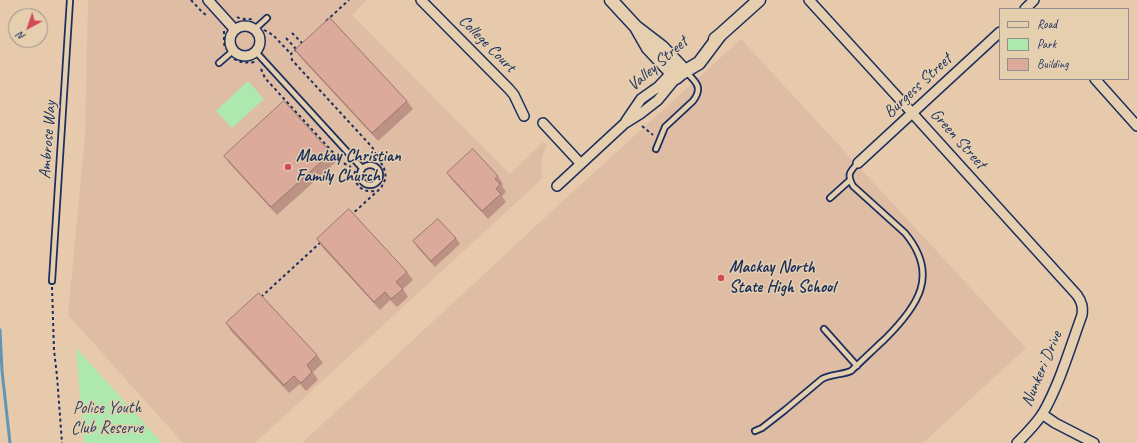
<!DOCTYPE html>
<style>
body{margin:0}
#map{position:relative;width:1137px;height:443px;overflow:hidden;background:#e6caab;font-family:Caveat,sans-serif}
canvas{display:block}
.legend{position:absolute;left:999px;top:8px;width:130px;height:72px;box-sizing:border-box;background:#e5cfae;border:1px solid #948f8e;margin:0;padding:5px 7px;list-style:none;font-size:12px;color:#1b2f5e}
.legend li{display:flex;align-items:center;gap:8px;height:20px}
.legend b{width:20px;border:1px solid #948f8e}
.north{position:absolute;left:8px;top:8px;width:40px;height:40px;box-sizing:border-box;background:#e5cfae;border:1px solid #948f8e;border-radius:50%;rotate:220deg;font-size:11px;font-weight:700;line-height:16px;text-align:center;color:#1b2f5e}
.north::after{content:'';display:block;margin:auto;width:14px;height:18px;background:#d1495b;clip-path:polygon(50% 0,100% 100%,50% 72%,0 100%)}
</style>
<div id="map">
<canvas width="1137" height="443"></canvas>
<ul class="legend">
<li><b style="height:5px;background:#e5cfae"></b>Road</li>
<li><b style="height:11px;background:#ade8ae"></b>Park</li>
<li><b style="height:11px;background:#dbaa9b"></b>Building</li>
</ul>
<div class="north">N</div>
</div>
<script>
const g = document.querySelector('canvas').getContext('2d');
g.lineJoin = 'round';
function fill(path, color) {
  g.fillStyle = color;
  g.fill(path, 'evenodd');
}
function strokePath(path, color, width, dash) {
  g.strokeStyle = color;
  g.lineWidth = width;
  g.lineCap = dash ? 'butt' : 'round';
  g.setLineDash(dash || []);
  g.stroke(path);
}
function label(font, color, halo, rows, align = 'center') {
  g.font = font + ' Caveat,sans-serif';
  g.lineWidth = 3;
  g.setLineDash([]);
  g.textBaseline = 'middle';
  g.strokeStyle = halo;
  g.fillStyle = color;
  for (const [text, x, y, turn = 0] of rows) {
    g.save();
    g.translate(x, y);
    g.rotate((+turn || 0) * Math.PI / 180);
    g.textAlign = isNaN(turn) ? turn : align;
    if (halo) g.strokeText(text, 0, 0);
    g.fillText(text, 0, 0);
    g.restore();
  }
}
const built = new Path2D(`
 M88 0H367L352 15 510 174 543 142 547 146 542 156 541 167 543 178 255 443H183L68 315 85 137Z
 M741 39 1026 348 923 443H302L566 198Z`);
const green = new Path2D(`
 M248 81 264 99 232 128 216 111Z
 M76 348 162 443H84Z`);
const stream = new Path2D(`
 M0 330 2 371 10 443`);
const path = new Path2D(`
 M191 0 203 13 208 16
 M237 17C242 20 249 18 254 20
 M326 21 349 0
 M264 30 273 35 291 54
 M224 31V43L225 49
 M292 33 302 43
 M286 38 296 49
 M297 49 291 54 292 60 372 147 384 168 386 178 381 188 351 215
 M234 59C241 63 247 63 255 62
 M261 69 265 78 339 159 345 164 351 167
 M642 126 653 135
 M355 171C353 185 362 193 376 191
 M52 287 54 350 57 376 62 443
 M261 297 321 242`);
const service = new Path2D(`
 M255 29 267 18
 M256 52 362 168
 M219 63 234 50
 M656 149 665 127 693 101C704 87 695 81 685 71
 M360 175a10 10 0 1 1 20 0a10 10 0 1 1-20 0Z
 M830 198 850 180
 M52 281 70 0
 M824 329 857 366
 M755 431 762 428 785 410 822 379C831 374 842 375 851 371 863 360 874 349 885 339 918 306 940 275 905 233L853 186C847 175 849 172 858 163`);
const minor = new Path2D(`
 M208 0 235 30
 M421 0 509 89 514 95 524 116
 M809 0 904 104 1077 295C1082 302 1083 307 1082 315 1070 348 1060 383 1043 413 1036 424 1026 434 1017 443
 M1025 9 1034 0
 M230 41a15 15 0 1 1 30 0a15 15 0 1 1-30 0Z
 M1095 79 1137 126
 M626 121 641 99 658 87 671 73
 M543 123 581 164
 M858 163 1000 32
 M557 186 624 124 640 114 658 100 676 78
 M1042 414 1055 423 1094 443`);
const tertiary = new Path2D(`
 M611 0 636 27 662 47 685 71
 M636 27 648 48 676 78 682 73 699 63 720 35
 M715 39 720 35 759 0`);
const wall = new Path2D(`
 M295 50 407 101 413 109 378 141 301 58Z
 M331 153 337 161 277 215 230 164 224 156Z
 M447 173 498 176 503 184 502 186 506 192 502 196 506 202 488 219 453 181Z
 M456 238 460 244 435 267 417 247 413 241Z
 M317 239 407 272 413 280 403 289 408 297 397 307 390 300 380 310 322 247Z
 M226 323 317 355 323 363 313 372 318 380 306 391 300 384 289 393 231 331Z`);
const building = new Path2D(`
 M330 18 407 101 372 133 295 50Z
 M284 101 331 153 271 207 224 156Z
 M473 149 498 176 495 179 500 184 496 189 501 194 482 211 447 173Z
 M349 209 407 272 396 282 403 289 391 299 385 292 374 302 317 239Z
 M438 219 456 238 431 261 413 241Z
 M259 293 317 355 307 365 312 372 301 383 294 376 284 385 226 323Z`);
const markers = [
 [288,167,4,"#d1495b"],
 [721,278,4,"#d1495b"]
];
const streetNames = [
 ["College Court",487,44,45],
 ["Valley Street",658,64,-41],
 ["Burgess Street",918,86,-43],
 ["Green Street",958,139,48],
 ["Ambrose Way",48,140,-86],
 ["Nunkeri Drive",1042,369,-67]
];
const poiNames = [
 ["Mackay Christian",296,157],
 ["Family Church",296,177],
 ["Mackay North",729,268],
 ["State High School",729,288]
];
const parkNames = [
 ["Police Youth",107,409],
 ["Club Reserve",107,429]
];
fill(built, '#dfbda5');
fill(green, '#ade8ae');
strokePath(stream, '#6196b6', 3);
strokePath(service, '#1b2f5e', 8);
strokePath(minor, '#1b2f5e', 12);
strokePath(tertiary, '#1b2f5e', 15);
strokePath(path, '#1b2f5e', 2, [3, 3]);
strokePath(service, '#e5cfae', 4.5);
strokePath(minor, '#e5cfae', 9);
strokePath(tertiary, '#e5cfae', 12);
fill(wall, '#bc9285');
fill(building, '#dbaa9b');
strokePath(building, '#99776c', 1);
for (const [x, y, r, color] of markers) {
  const dot = new Path2D();
  dot.arc(x, y, r, 0, 2 * Math.PI);
  g.fillStyle = color;
  g.fill(dot);
  strokePath(dot, '#e5cfae', 1.5);
}
label('17px', '#1b2f5e', '#e5cfae', streetNames);
label('bold 17px', '#1b2f5e', '#e5cfae', poiNames, 'left');
label('17px', '#2a4266', '#e5cfae', parkNames);
</script>
